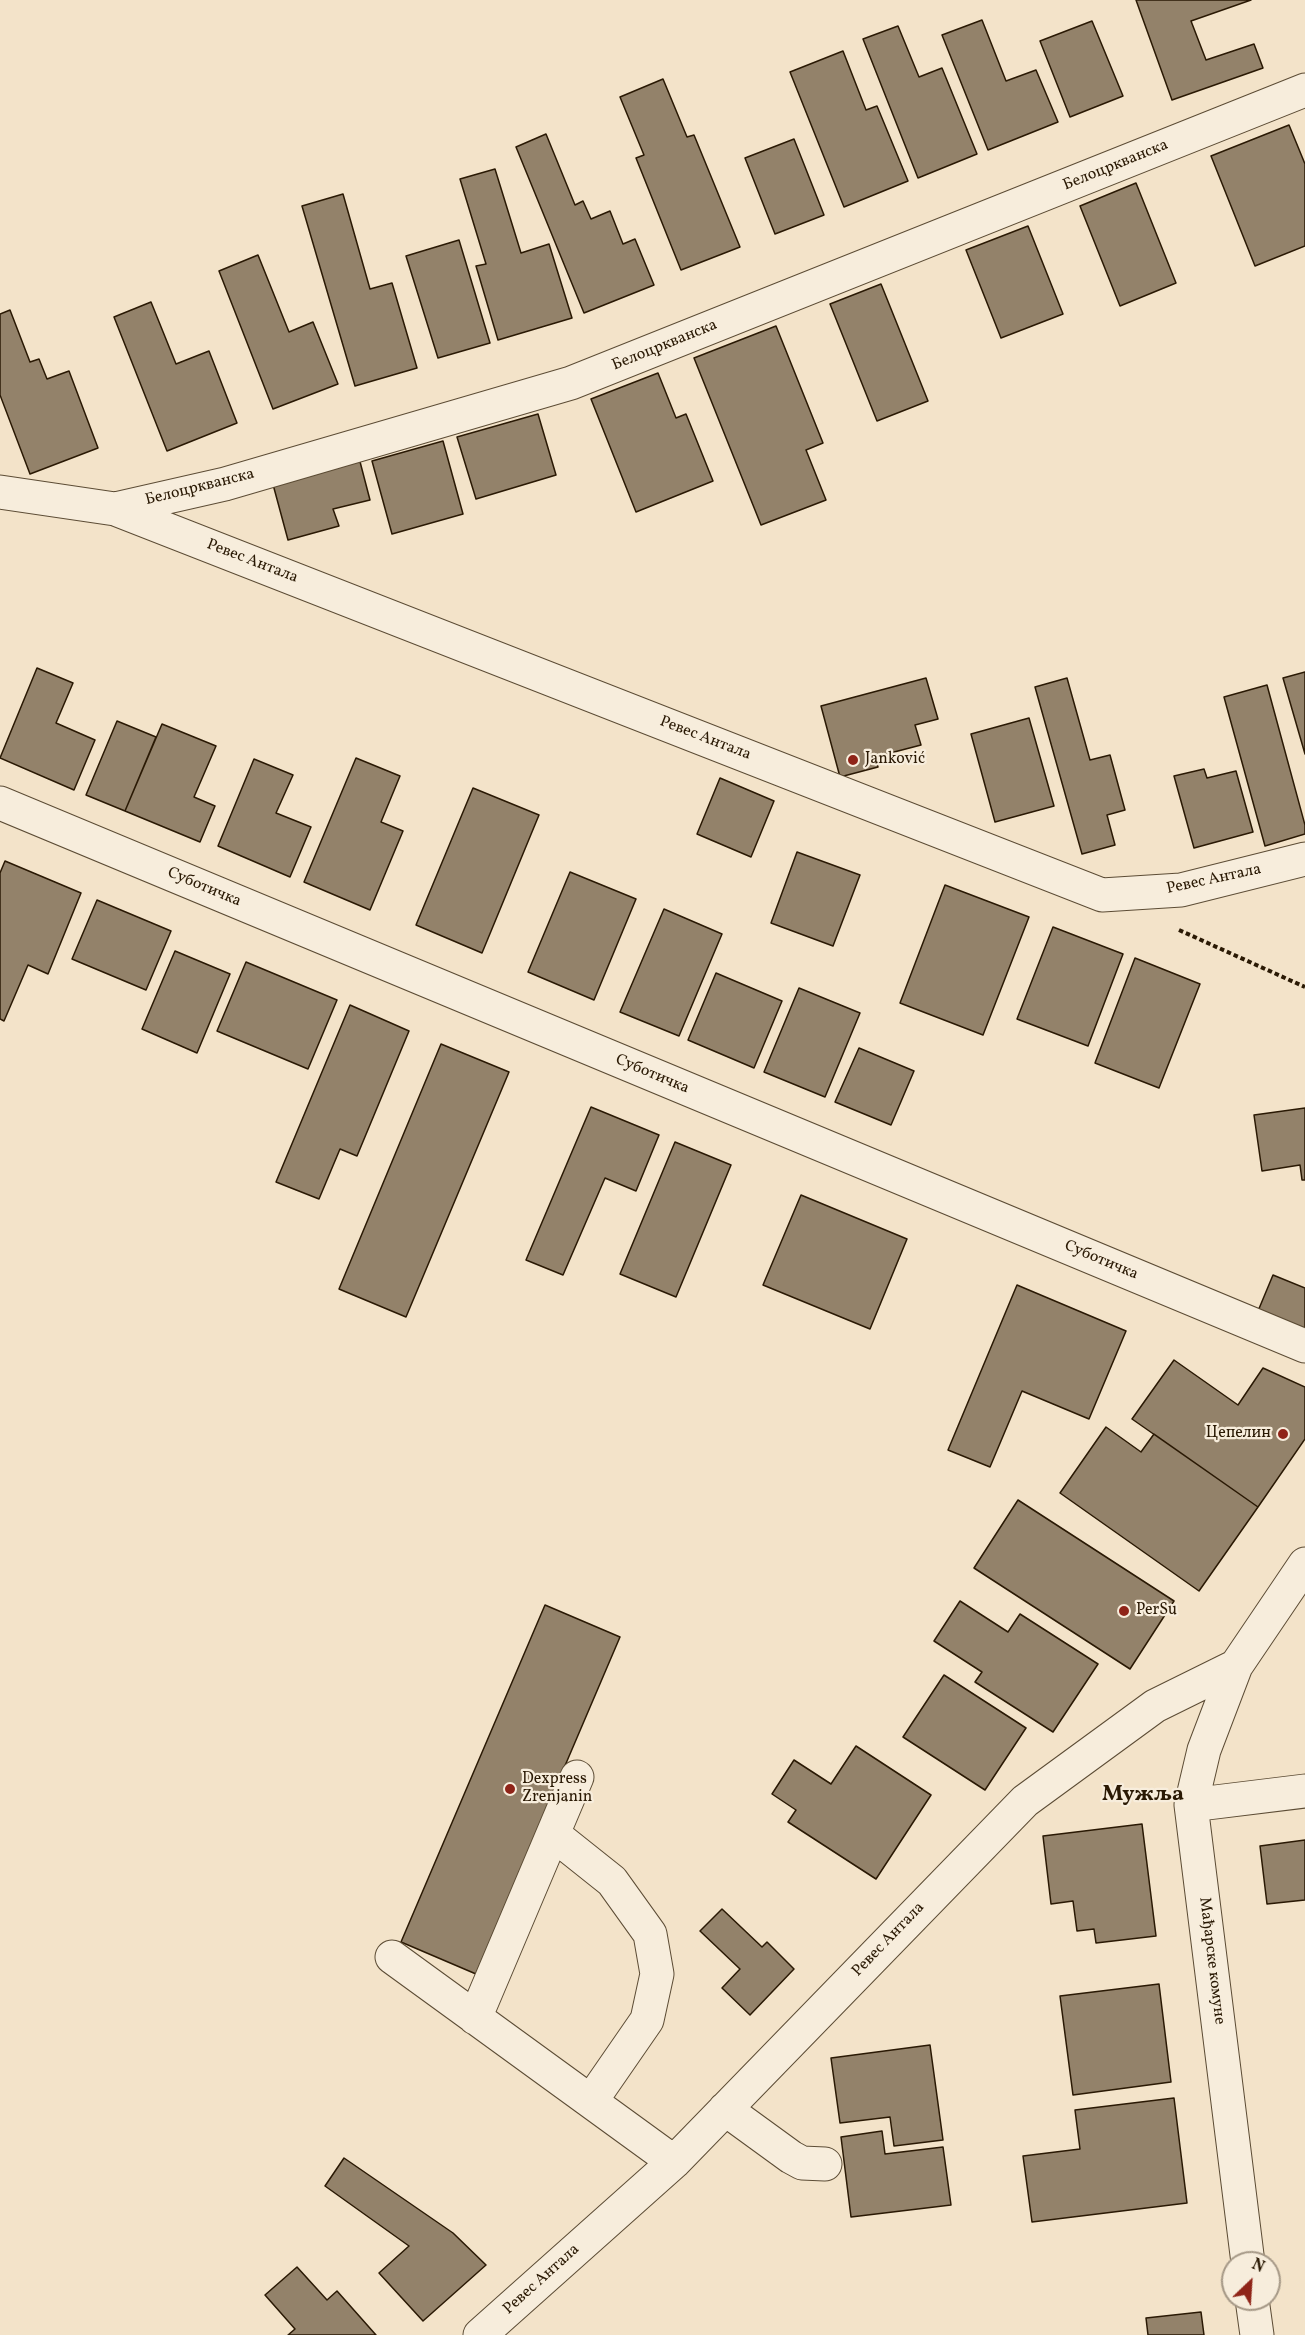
<!DOCTYPE html>
<meta charset="utf-8">
<style>
body{margin:0}
#map{position:relative;width:1305px;height:2335px;overflow:hidden;background:#f3e3c9;font-family:Vollkorn,serif}
canvas{display:block}
.north{position:absolute;left:1221px;top:2251px;width:60px;height:60px;box-sizing:border-box;background:#f7eddc;border:2px solid #a59886;border-radius:50%;rotate:25deg;font-size:16px;font-weight:700;line-height:24px;text-align:center;color:#2a1904}
.north::after{content:'';display:block;margin:auto;width:21px;height:27px;background:#8f2418;clip-path:polygon(50% 0,100% 100%,50% 72%,0 100%)}
</style>
<div id="map">
<canvas width="1305" height="2335"></canvas>
<div class="north">N</div>
</div>
<script>
const g = document.querySelector('canvas').getContext('2d');
g.lineJoin = 'round';
function fill(path, color) {
  g.fillStyle = color;
  g.fill(path, 'evenodd');
}
function strokePath(path, color, width, dash) {
  g.strokeStyle = color;
  g.lineWidth = width;
  g.lineCap = dash ? 'butt' : 'round';
  g.setLineDash(dash || []);
  g.stroke(path);
}
function label(font, color, halo, rows, align = 'center') {
  g.font = font + ' Vollkorn,serif';
  g.lineWidth = 4.5;
  g.setLineDash([]);
  g.textBaseline = 'middle';
  g.strokeStyle = halo;
  g.fillStyle = color;
  for (const [text, x, y, turn = 0] of rows) {
    g.save();
    g.translate(x, y);
    g.rotate((+turn || 0) * Math.PI / 180);
    g.textAlign = isNaN(turn) ? turn : align;
    if (halo) g.strokeText(text, 0, 0);
    g.fillText(text, 0, 0);
    g.restore();
  }
}
const building = new Path2D(`
 M1136 0H1251L1191 21 1206 60 1254 44 1263 68 1172 100Z
 M982 20 1006 81 1036 70 1058 122 988 150 942 35Z
 M1092 21 1123 96 1070 117 1040 41Z
 M898 26 919 77 942 68 977 154 918 178 863 39Z
 M843 51 866 110 877 106 908 181 844 207 790 72Z
 M663 79 687 137 694 135 740 247 681 270 636 158 644 155 620 97Z
 M1289 125 1305 164V246L1255 266 1211 156Z
 M546 134 575 205 583 201 591 219 610 211 623 244 635 239 654 285 584 313 516 147Z
 M794 139 824 215 775 234 745 158Z
 M495 169 521 253 549 244 572 318 498 340 476 266 486 264 460 179Z
 M1136 183 1176 283 1120 306 1080 206Z
 M343 194 370 289 392 283 417 368 355 386 302 206Z
 M1028 226 1063 314 1001 338 966 250Z
 M459 240 490 343 438 358 406 256Z
 M258 255 289 332 313 322 338 384 273 409 219 271Z
 M881 284 928 401 877 421 830 304Z
 M151 302 176 364 209 351 237 423 167 451 114 317Z
 M10 310 30 362 39 359 47 379 69 371 98 448 30 474 0 395V314Z
 M776 326 823 443 806 450 826 500 761 525 694 358Z
 M658 373 676 418 686 414 713 481 636 512 591 399Z
 M538 414 556 475 476 499 457 437Z
 M443 441 463 514 392 534 372 461Z
 M358 454 370 500 333 509 339 526 288 540 271 477Z
 M37 668 73 683 56 723 95 740 74 790 0 758Z
 M1305 672V754L1283 678Z
 M926 678 938 719 915 725 921 745 875 757 878 767 840 777 821 706Z
 M1067 678 1090 760 1110 755 1125 810 1107 815 1115 845 1082 854 1035 687Z
 M1267 685 1305 825V834L1265 846 1224 697Z
 M1029 718 1054 806 995 822 971 734Z
 M117 721 156 737 125 811 86 795Z
 M162 724 216 746 194 797 215 806 200 842 125 811Z
 M356 758 400 776 381 822 403 831 370 910 304 882Z
 M254 759 293 775 276 813 311 827 290 877 218 846Z
 M1204 769 1207 778 1236 771 1253 832 1194 848 1174 776Z
 M720 778 774 801 751 857 697 834Z
 M473 788 539 815 482 953 416 925Z
 M797 852 860 875 833 946 771 923Z
 M5 861 81 893 48 974 28 965 4 1021 0 1019V873Z
 M570 872 636 899 594 1000 528 972Z
 M945 885 1029 917 983 1035 900 1003Z
 M97 900 171 931 146 990 72 959Z
 M664 909 722 934 679 1036 620 1012Z
 M1053 927 1123 954 1088 1046 1017 1019Z
 M175 951 230 974 197 1053 142 1029Z
 M1135 958 1200 984 1159 1088 1095 1063Z
 M246 962 337 1000 308 1069 217 1031Z
 M716 973 782 1001 754 1068 688 1040Z
 M799 988 860 1013 825 1097 764 1072Z
 M350 1005 409 1031 357 1156 340 1149 319 1199 276 1182Z
 M441 1044 509 1072 406 1317 339 1289Z
 M859 1048 914 1071 891 1125 835 1102Z
 M591 1107 659 1135 636 1191 605 1178 563 1275 526 1260Z
 M1305 1108V1180H1302L1300 1165 1262 1171 1254 1115Z
 M675 1142 731 1165 676 1297 620 1274Z
 M801 1195 907 1239 870 1329 763 1285Z
 M1273 1275 1305 1288V1331L1258 1311Z
 M1017 1285 1126 1331 1089 1419 1022 1391 990 1467 948 1450Z
 M1174 1360 1238 1405 1263 1368 1305 1387V1439L1258 1507 1132 1419Z
 M1106 1427 1141 1452 1154 1434 1258 1507 1199 1591 1060 1493Z
 M1018 1500 1174 1601 1130 1669 974 1568Z
 M960 1601 1008 1632 1020 1614 1098 1664 1053 1732 975 1682 982 1672 934 1641Z
 M545 1605 620 1637 476 1974 401 1942Z
 M944 1675 1026 1728 985 1790 903 1737Z
 M856 1746 931 1795 876 1879 788 1822 796 1810 772 1794 794 1760 831 1784Z
 M1142 1824 1156 1936 1096 1943 1094 1929 1077 1931 1073 1901 1051 1904 1043 1836Z
 M1305 1840V1900L1267 1904 1260 1846Z
 M722 1909 762 1947 767 1942 794 1969 750 2015 722 1988 740 1969 700 1931Z
 M1159 1984 1171 2082 1073 2095 1060 1996Z
 M930 2045 943 2140 894 2146 890 2117 840 2123 831 2058Z
 M1174 2098 1187 2203 1032 2222 1023 2156 1080 2149 1075 2110Z
 M882 2131 885 2154 943 2147 951 2205 851 2217 841 2137Z
 M344 2158 453 2233 486 2265 423 2321 379 2273 409 2246 325 2186Z
 M297 2267 327 2300 337 2291 376 2335H288L295 2329 265 2295Z
 M1201 2312 1204 2335H1148L1146 2318Z`);
const path = new Path2D(`
 M1179 930 1305 987`);
const minor = new Path2D(`
 M0 492 115 509 225 484 571 383 1305 90
 M115 509 1102 895 1181 890 1305 859
 M0 803 1305 1346
 M1236 1666 1204 1750 1191 1805 1248 2263
 M1191 1805 1305 1791
 M553 1834 612 1881 650 1934 657 1974 647 2020 591 2101
 M392 1957 674 2162
 M475 2018 577 1777
 M725 2109 791 2157 802 2163 825 2164
 M1252 2299 1257 2335
 M480 2335 674 2162 1025 1801 1155 1706 1236 1666 1305 1564`);
const markers = [
 [853,760,6,"#8f2418"],
 [1283,1434,6,"#8f2418"],
 [1124,1611,6,"#8f2418"],
 [510,1789,6,"#8f2418"]
];
const streetNames = [
 ["Белоцркванска",1116,166,-22],
 ["Белоцркванска",665,346,-22],
 ["Белоцркванска",200,488,-14],
 ["Ревес Антала",252,562,21],
 ["Ревес Антала",705,739,21],
 ["Ревес Антала",1214,880,-12],
 ["Суботичка",204,888,23],
 ["Суботичка",652,1075,23],
 ["Суботичка",1101,1261,23],
 ["Ревес Антала",889,1940,-46],
 ["Мађарске комуне",1211,1961,83],
 ["Ревес Антала",542,2280,-42]
];
const poiNames = [
 ["Janković",865,760],
 ["Цепелин",1271,1434,"right"],
 ["PerSu",1136,1611],
 ["Dexpress",522,1780],
 ["Zrenjanin",522,1798]
];
const districtNames = [
 ["Мужља",1143,1796]
];
fill(building, '#93826a');
strokePath(building, '#2a1904', 1.5);
strokePath(minor, '#5c4c35', 35);
strokePath(path, '#2a1904', 4, [4.5, 3]);
strokePath(minor, '#f7eddc', 33);
for (const [x, y, r, color] of markers) {
  const dot = new Path2D();
  dot.arc(x, y, r, 0, 2 * Math.PI);
  g.fillStyle = color;
  g.fill(dot);
  strokePath(dot, '#f7eddc', 2);
}
label('16px', '#2a1904', '#f7eddc', streetNames);
label('16px', '#2a1904', '#f7eddc', poiNames, 'left');
label('bold 22px', '#2a1904', '#f7eddc', districtNames);
</script>
